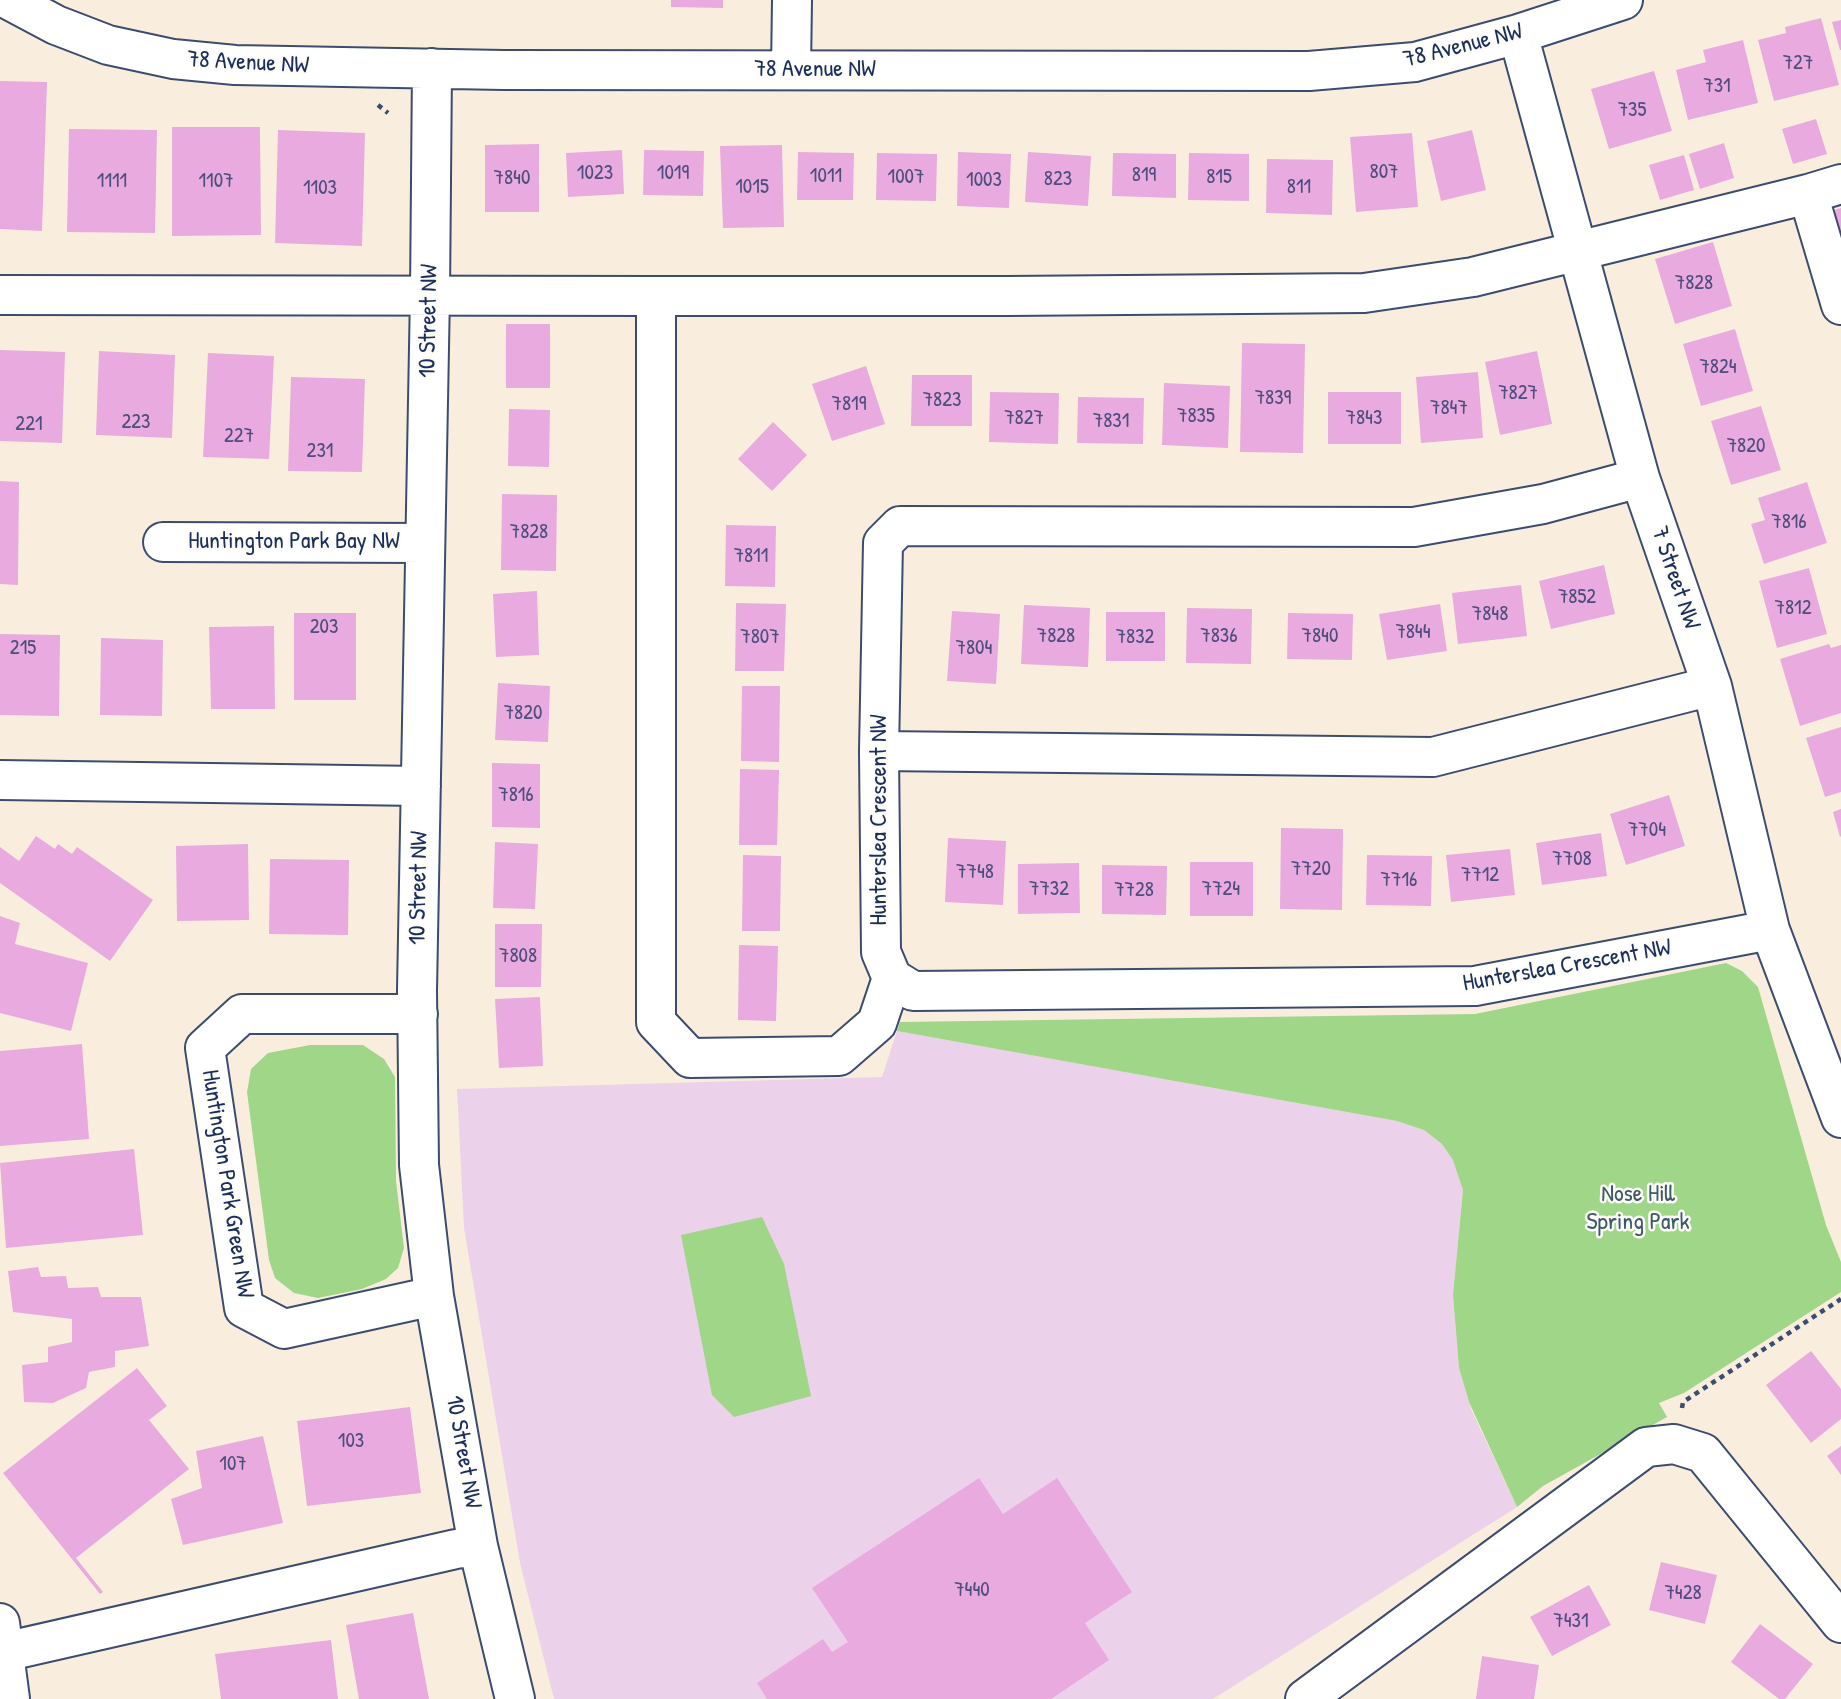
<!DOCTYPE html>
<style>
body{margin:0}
canvas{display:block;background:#f9eedd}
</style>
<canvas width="1841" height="1699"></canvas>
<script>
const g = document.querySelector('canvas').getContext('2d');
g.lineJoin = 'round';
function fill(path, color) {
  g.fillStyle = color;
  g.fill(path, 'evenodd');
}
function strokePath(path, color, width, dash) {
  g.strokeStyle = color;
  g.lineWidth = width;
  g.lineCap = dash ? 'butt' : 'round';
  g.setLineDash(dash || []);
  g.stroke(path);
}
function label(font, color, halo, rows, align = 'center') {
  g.font = font + ' "Patrick Hand",sans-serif';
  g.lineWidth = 5;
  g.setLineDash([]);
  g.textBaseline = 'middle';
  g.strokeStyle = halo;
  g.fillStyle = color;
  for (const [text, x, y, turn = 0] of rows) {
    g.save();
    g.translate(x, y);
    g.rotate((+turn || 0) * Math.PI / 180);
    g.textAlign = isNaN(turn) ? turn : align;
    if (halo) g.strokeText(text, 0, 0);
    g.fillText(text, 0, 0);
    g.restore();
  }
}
const built = new Path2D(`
 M897 1031 1397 1121 1424 1130 1442 1144 1454 1160 1463 1190 1453 1295 1459 1368 1471 1409 1517 1507 1213 1699H554L520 1563 464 1228 457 1089 882 1077Z`);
const green = new Path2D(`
 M1726 963 1742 971 1758 987 1826 1225 1841 1262V1292L1684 1393 1659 1403 1667 1417 1543 1486 1517 1507 1469 1402 1459 1368 1453 1295 1463 1190 1453 1160 1442 1144 1424 1130 1397 1121 897 1031 900 1022 1475 1014Z
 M310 1045H363L384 1059 395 1077 396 1181 404 1248 398 1268 386 1279 362 1289 318 1298 294 1293 275 1278 269 1260 247 1092 251 1069 268 1053Z
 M762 1217 784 1264 811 1396 734 1417 712 1395 681 1235Z`);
const building = new Path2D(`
 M671 0H723V8L671 7Z
 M1821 18 1839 85 1774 101 1758 40 1786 33 1785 27Z
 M1841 20V50H1840L1832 22Z
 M1743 40 1758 103 1688 120 1676 70 1706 62 1703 50Z
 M1654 71 1672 131 1609 149 1591 89Z
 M0 81 47 82 42 231 0 229Z
 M1816 119 1827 154 1793 164 1782 129Z
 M172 127H260L261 235 172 236Z
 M69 129 157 130 155 233 67 232Z
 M278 130 365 133 362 246 275 243Z
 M1472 130 1486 190 1441 201 1427 141Z
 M1412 133 1418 207 1356 212 1350 137Z
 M1724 143 1734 178 1700 189 1689 154Z
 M539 144V212H485V145Z
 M782 145 784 227 723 228 720 146Z
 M622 150 624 194 568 197 566 153Z
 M644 150 704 151 703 196 643 195Z
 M798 152 854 153 853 200H797Z
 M958 152 1011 154 1009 208 957 206Z
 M1028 152 1091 156 1088 206 1025 202Z
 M877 153 937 154 936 201 876 200Z
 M1113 153 1176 154V198L1112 196Z
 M1189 153 1249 154V201L1188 200Z
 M1684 155 1694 190 1660 200 1649 165Z
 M1267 159 1333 160 1332 215 1266 213Z
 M1841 208V248L1830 211Z
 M1713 242 1732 306 1675 324 1655 259Z
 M506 324H550V388H506Z
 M1735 329 1753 391 1701 406 1683 344Z
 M1242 343 1305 344 1303 453 1240 452Z
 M0 350 65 352 62 443 0 441Z
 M99 351 175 355 172 438 96 435Z
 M1537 351 1552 424 1500 435 1485 362Z
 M208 353 274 356 269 459 203 457Z
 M866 366 885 424 832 441 812 384Z
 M1478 372 1483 438 1421 443 1416 377Z
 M912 375H972V426H911Z
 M291 377 365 379 362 472 288 471Z
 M1164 383 1230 386 1228 448 1162 445Z
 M990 392 1059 393 1058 444 989 442Z
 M1328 392H1401V444H1328Z
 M1078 397 1144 398 1143 444 1077 443Z
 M1761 406 1781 470 1731 485 1711 421Z
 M509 409 550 410 549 467 508 466Z
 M773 422 807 455 772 491 738 459Z
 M0 481 19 482 18 585 0 584Z
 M1807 482 1827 543 1764 564 1751 524 1765 520 1758 498Z
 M502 494 557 495 556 571 501 570Z
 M726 525 776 526 775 587 725 586Z
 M1604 565 1615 614 1551 629 1539 581Z
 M1809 568 1827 634 1777 648 1759 581Z
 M1521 585 1527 636 1458 644 1452 593Z
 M537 591 539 655 496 657 493 594Z
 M736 603 786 604 784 671H735Z
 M1440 604 1447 651 1387 660 1379 614Z
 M1024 605 1090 608 1088 667 1021 664Z
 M1187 608 1252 609 1251 664 1186 663Z
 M952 611 1000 614 996 684 947 681Z
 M1106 612H1165V661H1106Z
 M294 613H356V700H294Z
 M1288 613 1353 614 1352 660 1287 659Z
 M274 626 275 709H211L209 627Z
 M0 634 60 635 59 716 0 715Z
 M101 638 163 640 162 716 100 715Z
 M1829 644 1831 648 1841 645V713L1800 726 1780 659Z
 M498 683 550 686 548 742 495 740Z
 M742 686H780L779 762 741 761Z
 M1841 727V792L1825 797 1806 738Z
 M492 763 540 764V828L492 827Z
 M740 769 779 770 777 845H739Z
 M1669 795 1685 846 1626 865 1610 814Z
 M1841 809V836L1840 837 1833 812Z
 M1281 828 1343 829 1342 910 1280 909Z
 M1601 833 1607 876 1542 885 1536 843Z
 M36 836 55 849 58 844 72 854 77 847 153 900 110 961 0 883V847L19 861Z
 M948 838 1006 841 1003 905 945 902Z
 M495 842 538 844 535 909 493 908Z
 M248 844 249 920 177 921 176 846Z
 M1510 849 1515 895 1451 902 1446 855Z
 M743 855 781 856 780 931H742Z
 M1367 855 1432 856 1431 906 1366 905Z
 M270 859 349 860 348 935 269 934Z
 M1190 862H1253V916H1190Z
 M1079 863 1080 913 1018 914V864Z
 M1102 865 1167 866 1166 915 1102 914Z
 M0 916 20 923 15 944 88 963 71 1031 0 1013Z
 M495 924H542L541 987H495Z
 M739 945 778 946 776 1021 738 1020Z
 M540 997 543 1066 499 1068 495 999Z
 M82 1044 89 1139 0 1146V1051Z
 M134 1149 143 1235 6 1248 0 1163Z
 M38 1267 41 1277 66 1276 68 1288 98 1287 101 1297H141L149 1346 115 1351V1367L89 1372 86 1388 53 1403 24 1402 22 1365 48 1362V1347L72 1342V1319L13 1312 8 1271Z
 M1811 1351 1841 1389V1419L1811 1443 1766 1385Z
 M137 1368 167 1406 149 1420 189 1469 76 1558 103 1592 100 1594 3 1473Z
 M410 1407 421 1493 307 1506 297 1421Z
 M263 1436 283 1523 183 1545 171 1499 202 1488 196 1451Z
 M1841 1446V1475L1827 1456Z
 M979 1478 1003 1514 1057 1478 1132 1592 1085 1623 1109 1660 1051 1699H767L757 1683 823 1639 832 1652 848 1642 812 1588Z
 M1661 1562 1717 1575 1705 1624 1649 1610Z
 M1589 1585 1611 1625 1552 1656 1530 1617Z
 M413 1613 429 1699H359L346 1625Z
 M1760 1624 1813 1664 1785 1699H1779L1731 1662Z
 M331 1640 338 1699H221L215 1654Z
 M1482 1656 1539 1665 1534 1699H1476Z`);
const path = new Path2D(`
 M378 105 388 113
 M1682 1408 1683 1402 1841 1299`);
const minor = new Path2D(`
 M9 0 56 25 108 45 173 59 235 65 504 70 1309 71 1415 62 1518 34 1623 0
 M1518 34 1640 478 1712 686 1770 930 1841 1118
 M432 68 430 294 417 990 419 1165 434 1296 478 1546 515 1699
 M791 70 792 0
 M1841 184 1808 194 1841 305
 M0 295 656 296V1022L690 1058 839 1056 877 1023 892 978
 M656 296H1007L1364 293 1473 277 1808 194
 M1640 478 1543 504 1414 527 900 526 883 543 879 751 881 952 892 978 913 991 1475 986 1770 930
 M163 542 425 543
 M879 751 1433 757 1712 686
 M0 780 421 786
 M418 1014H242L205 1048 244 1308 284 1329 434 1296
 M0 1623 10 1699
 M4 1652 456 1549 478 1546
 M1305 1699 1646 1447 1674 1444 1703 1453 1841 1623`);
const numberNames = [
 ["727",1798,63],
 ["731",1717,86],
 ["735",1632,110],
 ["807",1384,172],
 ["1023",595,173],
 ["1019",673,173],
 ["819",1144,175],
 ["1011",826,176],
 ["1007",906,177],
 ["815",1219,177],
 ["7840",512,178],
 ["823",1058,179],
 ["1003",984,180],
 ["1111",112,181],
 ["1107",216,181],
 ["1015",752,187],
 ["811",1299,187],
 ["1103",320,188],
 ["7828",1694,283],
 ["7824",1718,367],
 ["7827",1518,393],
 ["7839",1273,398],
 ["7823",942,400],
 ["7819",849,404],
 ["7847",1449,408],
 ["7835",1196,416],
 ["7827",1024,418],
 ["7843",1364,418],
 ["7831",1111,421],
 ["223",136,422],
 ["221",29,424],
 ["227",239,436],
 ["7820",1746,446],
 ["231",320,451],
 ["7816",1789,522],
 ["7828",529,532],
 ["7811",751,556],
 ["7852",1577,597],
 ["7812",1793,608],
 ["7848",1490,614],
 ["203",324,627],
 ["7844",1413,632],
 ["7828",1056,636],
 ["7836",1219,636],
 ["7840",1320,636],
 ["7807",760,637],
 ["7832",1135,637],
 ["215",23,648],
 ["7804",974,648],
 ["7820",523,713],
 ["7816",516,795],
 ["7704",1647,830],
 ["7708",1572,859],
 ["7720",1311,869],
 ["7748",975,872],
 ["7712",1480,875],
 ["7716",1399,880],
 ["7732",1049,889],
 ["7724",1221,889],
 ["7728",1134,890],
 ["7808",518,956],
 ["103",351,1441],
 ["107",233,1464],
 ["7440",972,1590],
 ["7428",1683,1593],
 ["7431",1571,1621]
];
const streetNames = [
 ["78 Avenue NW",1463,46,-14],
 ["78 Avenue NW",248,63,3],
 ["78 Avenue NW",815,70],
 ["10 Street NW",429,321,-89],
 ["Huntington Park Bay NW",294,542],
 ["7 Street NW",1675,578,71],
 ["Hunterslea Crescent NW",880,820,-90],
 ["10 Street NW",419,888,-89],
 ["Hunterslea Crescent NW",1567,966,-10],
 ["Huntington Park Green NW",227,1184,81],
 ["10 Street NW",463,1452,80]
];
const parkNames = [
 ["Nose Hill",1638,1195],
 ["Spring Park",1638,1223]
];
fill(built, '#ecd1ea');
fill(green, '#9fd688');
fill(building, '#e9abdf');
strokePath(minor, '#3c4c71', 42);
strokePath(path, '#3c4c71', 4.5, [5, 5]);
strokePath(minor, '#fff', 38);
label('21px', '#4e4e7e', null, numberNames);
label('24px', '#1b2f5e', '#fdfcf7', streetNames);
label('24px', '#3c5968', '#fdfcf7', parkNames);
</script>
